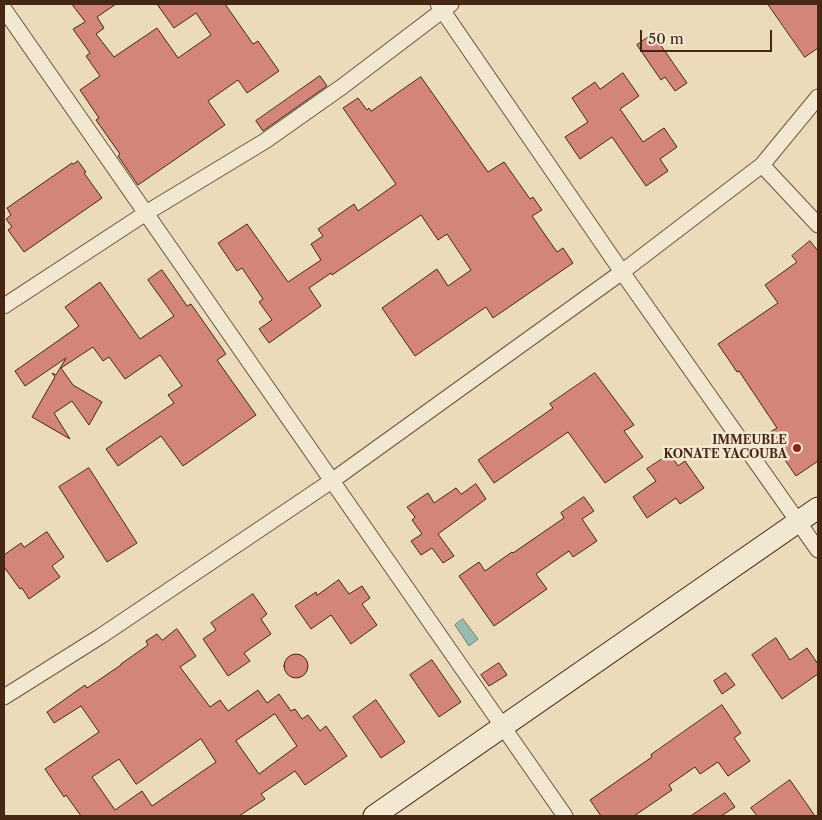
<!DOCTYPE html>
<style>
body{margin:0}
#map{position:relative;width:822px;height:820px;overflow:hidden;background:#ebdbba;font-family:"Libre Caslon Text",serif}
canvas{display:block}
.frame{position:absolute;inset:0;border:5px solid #462716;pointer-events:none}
.scale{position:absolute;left:640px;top:30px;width:132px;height:22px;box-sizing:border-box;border:2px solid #462716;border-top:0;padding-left:6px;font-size:15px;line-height:18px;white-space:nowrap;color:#462716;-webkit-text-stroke:4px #f2e8d2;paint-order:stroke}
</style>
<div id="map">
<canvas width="822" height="820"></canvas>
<div class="frame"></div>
<div class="scale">50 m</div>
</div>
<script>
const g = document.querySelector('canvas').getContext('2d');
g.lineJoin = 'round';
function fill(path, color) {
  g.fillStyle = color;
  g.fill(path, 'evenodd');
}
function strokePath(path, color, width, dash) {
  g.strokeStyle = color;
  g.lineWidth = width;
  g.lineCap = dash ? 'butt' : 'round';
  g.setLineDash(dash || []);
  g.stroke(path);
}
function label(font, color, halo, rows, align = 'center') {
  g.font = font + ' "Libre Caslon Text",serif';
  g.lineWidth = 5;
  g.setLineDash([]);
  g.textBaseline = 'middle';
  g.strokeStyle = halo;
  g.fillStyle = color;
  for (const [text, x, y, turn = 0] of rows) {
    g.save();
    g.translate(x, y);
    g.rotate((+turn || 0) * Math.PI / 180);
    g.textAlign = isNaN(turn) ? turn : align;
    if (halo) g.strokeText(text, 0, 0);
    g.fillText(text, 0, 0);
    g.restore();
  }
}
const water = new Path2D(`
 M463 619 478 639 469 646 455 625Z`);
const building = new Path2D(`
 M72 4H116L97 17 104 28 96 34 114 57 157 28 178 58 211 35 196 13 174 28 157 4H225L253 44 258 41 279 71 247 93 238 80 208 101 225 125 138 185 118 156 120 154 96 120 99 118 80 90 100 76 86 56 90 53 73 29 85 22Z
 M768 4H818V48L805 57Z
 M653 34 687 83 675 91 665 77 661 80 637 45Z
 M623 73 639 96 620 109 643 142 664 128 677 147 660 159 668 171 646 186 612 137 580 159 565 137 588 122 572 98 595 82 600 89Z
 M320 76 327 86 263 131 256 121Z
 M421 77 488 172 504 162 530 199 533 197 542 210 532 216 557 252 563 248 573 263 493 318 486 307 415 356 382 308 437 269 448 286 471 270 447 234 438 240 421 215 332 275 331 273 309 288 321 306 269 343 259 329 272 320 259 302 263 299 242 268 237 271 218 243 247 224 288 282 321 260 311 244 323 236 318 229 354 204 358 211 396 184 343 108 358 98 367 110 369 108 371 111Z
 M78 161 86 172 84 173 102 198 24 252 8 230 12 227 6 219 11 215 7 208 72 163 73 164Z
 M810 241 818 251V461L796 476 767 434 777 428 739 371 737 372 718 344 778 303 765 285 797 262 792 256Z
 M162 270 187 306 191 304 226 354 217 360 256 415 183 466 161 436 118 466 106 449 174 403 168 395 182 386 160 355 125 379 109 357 103 361 93 347 61 368 73 385 102 402 89 425 72 401 54 413 70 439 32 417 55 377 52 373 56 375 66 358 25 386 15 371 79 326 65 307 100 282 140 339 174 316 148 280Z
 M595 373 634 425 624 431 643 457 605 483 568 432 494 483 478 460 553 408 550 404Z
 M670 454 678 466 685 461 704 488 680 504 676 498 647 518 633 497 656 481 647 469Z
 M89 468 137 543 107 562 59 487Z
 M476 484 486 499 438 534 454 556 443 563 432 548 421 555 411 541 422 534 412 520 415 517 407 507 428 493 434 503 456 488 461 494Z
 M584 497 594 511 582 519 597 541 573 557 569 551 536 574 547 589 494 626 459 576 479 562 485 571 512 552 513 553 564 518 561 513Z
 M47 532 64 557 52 566 60 577 29 599 22 588 20 589 4 567V555L21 543 24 547Z
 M339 580 349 594 362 586 370 598 362 604 377 625 351 644 331 615 311 629 295 606 316 592 317 595Z
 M253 594 267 614 261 619 271 634 244 653 250 661 228 676 203 639 216 630 211 623Z
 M177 629 196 656 180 667 210 707 220 700 228 711 258 690 267 703 279 694 291 711 295 709 302 719 308 715 320 731 326 726 347 756 305 785 295 771 261 794 265 799 239 816H81L66 795 64 797 45 769 99 732 81 706 54 723 47 712 85 685 87 688 121 665V664L148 645 146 641 157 634 162 640ZM275 714 297 746 259 774 236 741ZM201 739 216 762 152 806 142 791 115 810 92 777 119 759 136 784Z
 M776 638 790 660 807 648 818 664V674L782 699 752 655Z
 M284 666a12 12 0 1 1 24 0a12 12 0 1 1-24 0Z
 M432 660 461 702 439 717 410 675Z
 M499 663 507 675 489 686 481 675Z
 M726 673 735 685 722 694 714 681Z
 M376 700 405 742 381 758 353 717Z
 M722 705 741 733 734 738 750 761 728 776 718 762 700 774 695 767 669 785 672 790 634 816H601L590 800 652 757 651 755Z
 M790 780 815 816H757L751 808Z
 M725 793 735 807 721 816H691Z`);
const street = new Path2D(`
 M438 4 622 272 818 550
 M4 9 565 816
 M762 165 818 225
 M4 306 146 213 265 141 343 86 451 4
 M4 697 101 636 333 480 622 272 762 165 818 97`);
const secondary = new Path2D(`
 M374 816 818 508`);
const markers = [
 [797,448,5,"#8f2418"]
];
const poiNames = [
 ["IMMEUBLE",787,441],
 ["KONATE YACOUBA",787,455]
];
fill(water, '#98bbaf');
strokePath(water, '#778072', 1);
fill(building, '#d38579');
strokePath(building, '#462716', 1);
strokePath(street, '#6f543f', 17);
strokePath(secondary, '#462716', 23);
strokePath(street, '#f2e8d2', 15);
strokePath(secondary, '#f2e8d2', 21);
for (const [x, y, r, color] of markers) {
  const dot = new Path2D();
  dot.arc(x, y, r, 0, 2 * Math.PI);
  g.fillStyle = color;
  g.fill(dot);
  strokePath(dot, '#f2e8d2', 2);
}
label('bold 12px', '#462716', '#f2e8d2', poiNames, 'right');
</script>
